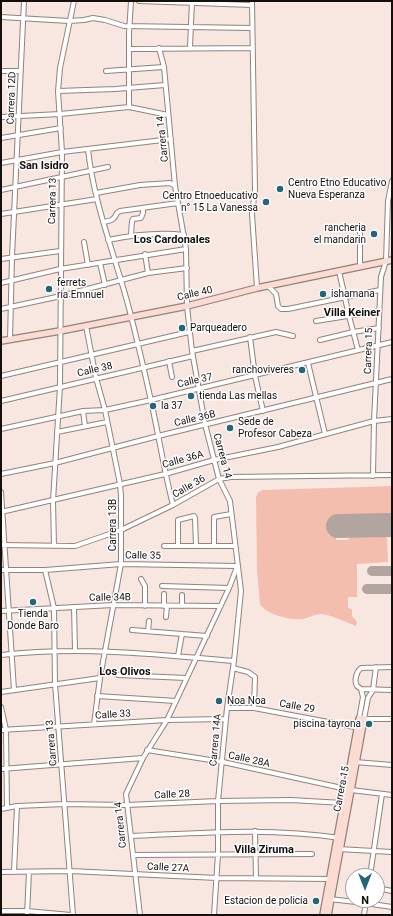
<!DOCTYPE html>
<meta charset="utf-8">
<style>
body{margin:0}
#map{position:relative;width:393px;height:916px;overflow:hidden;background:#f8e6e0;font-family:Roboto,sans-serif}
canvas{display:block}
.frame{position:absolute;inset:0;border:2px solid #140e0d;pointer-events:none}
.north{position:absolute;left:345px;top:868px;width:40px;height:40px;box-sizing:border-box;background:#fff;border:1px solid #a19f9e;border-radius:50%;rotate:180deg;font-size:11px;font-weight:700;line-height:16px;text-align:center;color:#140e0d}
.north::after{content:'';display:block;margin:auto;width:14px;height:18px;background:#226778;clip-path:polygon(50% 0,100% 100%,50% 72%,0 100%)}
</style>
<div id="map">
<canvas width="393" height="916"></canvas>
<div class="frame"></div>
<div class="north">N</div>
</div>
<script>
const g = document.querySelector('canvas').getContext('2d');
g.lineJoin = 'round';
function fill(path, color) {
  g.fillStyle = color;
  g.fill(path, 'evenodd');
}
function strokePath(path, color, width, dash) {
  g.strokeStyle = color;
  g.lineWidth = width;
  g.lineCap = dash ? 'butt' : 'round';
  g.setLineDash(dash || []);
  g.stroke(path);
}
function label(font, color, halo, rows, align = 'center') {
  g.font = font + ' Roboto,sans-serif';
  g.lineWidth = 3;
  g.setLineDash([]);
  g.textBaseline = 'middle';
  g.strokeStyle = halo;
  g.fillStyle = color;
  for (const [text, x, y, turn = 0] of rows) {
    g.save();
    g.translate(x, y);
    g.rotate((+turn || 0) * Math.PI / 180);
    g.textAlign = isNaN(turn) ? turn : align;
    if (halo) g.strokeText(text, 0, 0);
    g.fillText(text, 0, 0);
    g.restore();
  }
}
const green = new Path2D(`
 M392 486V517L335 519 336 540H347L355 534H383L387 538 388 562 357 564V597H348V608L352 609V616L357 622 356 626C348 623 329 614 321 614 315 614 308 618 303 619 291 621 266 614 260 604L257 570 256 497C258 492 260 490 265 490Z`);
const taxiway = new Path2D(`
 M382 525 392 528
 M372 571H392
 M367 589H392`);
const runway = new Path2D(`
 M338 526 392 525`);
const street = new Path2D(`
 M139 1 252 5
 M252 1 255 190 252 214 257 288
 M1 17 69 21 84 20 93 18 105 20 124 26 252 28
 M190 47 192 1
 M159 48 164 67 175 186 186 249 187 306 192 351 205 424 219 479 230 501 241 591 234 661 227 708 218 801V854L214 915
 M130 49 252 48
 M1 71H20
 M106 71 164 67
 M58 91 115 89 165 85
 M129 107V33L131 1
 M1 117 60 114 129 107 168 115
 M1 138 61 128
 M88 149C94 207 117 260 131 316 138 344 145 373 151 401 159 436 164 471 173 505
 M1 163 62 152 171 139
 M1 190 108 167
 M96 193 140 185 170 183 175 186
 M1 214 97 199
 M103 222C111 221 114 220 117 213L120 211 178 203
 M131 235 132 221 133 219 141 218 143 213V208
 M108 240C133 235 159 232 184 235
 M84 242 88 265
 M145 254 148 273
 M1 259 60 251
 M100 263 105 285
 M360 267V233
 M339 271 349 316 358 350
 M1 283 60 269 186 249
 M268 286 276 294 278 306 281 309H288L380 290
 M1 309 61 296 148 273 187 268
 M316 321 379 311
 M86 326 96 378 105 410 120 484 121 496V564L100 678 94 724
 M250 337 255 376 263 411
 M10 340 12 257 24 1
 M320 340 353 332 379 328
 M192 351 276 332 293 336
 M169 361 172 377
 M308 363 325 434
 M1 376 189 332
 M1 401 193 356
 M83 411 85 426
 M1 429 83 411 105 410 151 400 392 342
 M57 432 107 422
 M1 474 55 463 158 436 392 379
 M373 476 374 421 381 277 386 261 388 201 392 181
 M1 492 14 690
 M1 512 165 474 214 460 278 447 374 421 392 419
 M1 545 75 546 121 530 173 505 219 479 231 477 392 475
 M54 546 53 501 60 386 62 152 58 91 60 68 74 1
 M164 546H235
 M178 546V520L194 516 195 518 196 546
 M214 546V517L231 514
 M1 570H45L121 564 237 566
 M45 570 54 608 55 684 73 915
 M141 579 145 586V606
 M162 586 229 588
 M182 595V606
 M164 606V594
 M74 607 75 650
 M1 611 113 605 220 606
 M166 617 167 606
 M132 630 207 636
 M148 631 149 621
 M1 655C80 646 155 654 234 661
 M178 656 182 634
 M376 667 373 690 368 698 364 719H392
 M392 667 361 668C356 672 354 681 357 686L361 689 392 690
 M233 668 248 672 255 677 254 708
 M118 675 186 678
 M1 692 100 678
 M97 696 176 701
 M1 707 6 730 7 808
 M227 708H254L360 728
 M359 719 363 697 361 689
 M1 730 167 720 226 719
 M147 750 223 762 351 790 392 795
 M355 762 392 765
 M1 769 143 758
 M1 809 17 806 64 804 127 805 218 801 291 800 343 803
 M255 831 256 878
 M131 836C200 833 270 827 340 838
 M338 849 392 852
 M133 855 312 854
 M1 872 70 871 217 878 332 879
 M14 872 17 806
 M370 876 382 794
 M377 888 392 891
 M329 899 365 903 392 907
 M1 911H27L71 915
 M27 915 29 872
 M140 915 126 794 143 758 167 720 176 701 229 588 237 567
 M364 915 366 900`);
const secondary = new Path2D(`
 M1 341 60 331 187 306 257 288 392 260
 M323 915 359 719H364L328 915`);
const markers = [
 [280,189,4,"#226778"],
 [266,202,4,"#226778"],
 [374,234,4,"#226778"],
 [49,289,4,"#226778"],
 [323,294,4,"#226778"],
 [182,328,4,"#226778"],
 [302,370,4,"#226778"],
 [191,396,4,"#226778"],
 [153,406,4,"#226778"],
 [230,428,4,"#226778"],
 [33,602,4,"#226778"],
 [219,701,4,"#226778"],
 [369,724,4,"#226778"],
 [316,901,4,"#226778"]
];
const streetNames = [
 ["Carrera 12D",12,98,-88],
 ["Carrera 14",163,139,-96],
 ["Carrera 13",53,201,-89],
 ["Calle 40",195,294,-13],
 ["Carrera 15",369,351,-88],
 ["Calle 38",95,370,-13],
 ["Calle 37",195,381,-13],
 ["Calle 36B",195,419,-13],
 ["Carrera 14",222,456,75],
 ["Calle 36A",183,460,-15],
 ["Calle 36",189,487,-30],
 ["Carrera 13B",113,525,-90],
 ["Calle 35",143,556,1],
 ["Calle 34B",110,598,-1],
 ["Calle 29",297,707,10],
 ["Calle 33",113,715,-4],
 ["Carrera 14A",216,740,-85],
 ["Carrera 13",52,743,-95],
 ["Calle 28A",249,760,12],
 ["Carrera 15",342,789,-79],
 ["Calle 28",172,795,-3],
 ["Carrera 14",121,825,-96],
 ["Calle 27A",168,868,3]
];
const poiNames = [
 ["Centro Etno Educativo",288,183],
 ["Nueva Esperanza",288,195],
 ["Centro Etnoeducativo",258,196,"right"],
 ["n° 15 La Vanessa",258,208,"right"],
 ["rancheria",366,228,"right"],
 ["el mandarin",366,240,"right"],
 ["ferrets",57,283],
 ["ria Emnuel",57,295],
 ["ishamana",331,294],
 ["Parqueadero",190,328],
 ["ranchoviveres",294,370,"right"],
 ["tienda Las mellas",199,396],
 ["la 37",161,406],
 ["Sede de",238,422],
 ["Profesor Cabeza",238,434],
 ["Tienda",33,614,"center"],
 ["Donde Baro",33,626,"center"],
 ["Noa Noa",227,701],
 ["piscina tayrona",361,724,"right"],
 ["Estacion de policía",308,901,"right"]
];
const neighbourhoodNames = [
 ["San Isidro",44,166],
 ["Los Cardonales",172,240],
 ["Villa Keiner",352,313],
 ["Los Olivos",125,672],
 ["Villa Ziruma",264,850]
];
fill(green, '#f4beae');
strokePath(taxiway, '#b2a49f', 10);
strokePath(runway, '#b2a49f', 24);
strokePath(street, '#92827d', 6);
strokePath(secondary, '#92827d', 8);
strokePath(street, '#fff', 4);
strokePath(secondary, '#fcdbd2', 5.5);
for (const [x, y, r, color] of markers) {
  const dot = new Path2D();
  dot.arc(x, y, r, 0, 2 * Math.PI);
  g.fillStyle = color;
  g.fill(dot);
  strokePath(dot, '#fff', 1.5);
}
label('10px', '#140e0d', '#fff', streetNames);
label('10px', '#140e0d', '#fff', poiNames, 'left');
label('bold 11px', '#140e0d', '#fff', neighbourhoodNames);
</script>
